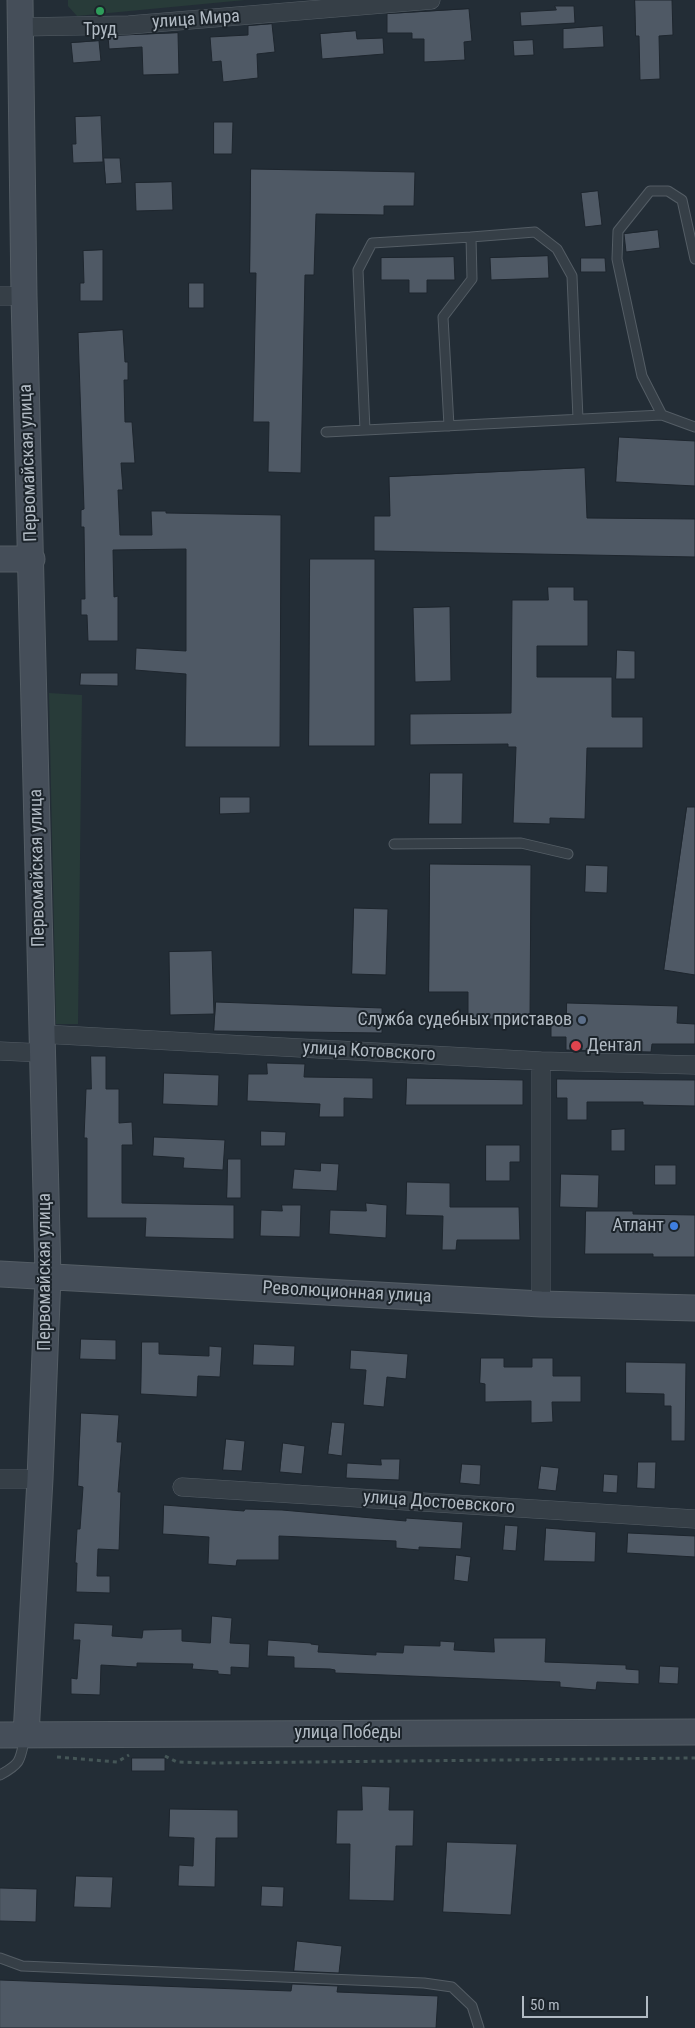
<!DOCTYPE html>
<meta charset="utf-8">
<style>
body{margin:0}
#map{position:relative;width:695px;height:2028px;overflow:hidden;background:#232d36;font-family:"Roboto Condensed",sans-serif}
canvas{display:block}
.scale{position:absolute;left:522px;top:1996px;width:126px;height:22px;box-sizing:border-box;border:2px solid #b1bac3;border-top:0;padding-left:6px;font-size:15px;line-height:18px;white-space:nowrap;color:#b1bac3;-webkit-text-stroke:4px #1c242b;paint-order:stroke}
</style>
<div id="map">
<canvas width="695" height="2028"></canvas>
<div class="scale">50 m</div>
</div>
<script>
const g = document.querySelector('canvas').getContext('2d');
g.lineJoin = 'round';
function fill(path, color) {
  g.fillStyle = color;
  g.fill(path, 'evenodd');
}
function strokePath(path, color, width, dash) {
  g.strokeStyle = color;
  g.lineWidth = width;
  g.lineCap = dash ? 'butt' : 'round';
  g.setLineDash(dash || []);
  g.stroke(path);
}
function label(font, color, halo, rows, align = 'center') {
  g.font = font + ' "Roboto Condensed",sans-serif';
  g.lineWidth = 4;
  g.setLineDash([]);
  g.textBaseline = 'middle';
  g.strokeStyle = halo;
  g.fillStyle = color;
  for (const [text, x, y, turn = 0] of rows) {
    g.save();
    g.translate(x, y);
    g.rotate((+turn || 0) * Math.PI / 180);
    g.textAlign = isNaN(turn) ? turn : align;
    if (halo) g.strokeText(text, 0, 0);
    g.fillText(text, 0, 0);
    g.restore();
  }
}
const green = new Path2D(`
 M68 0H245L77 16 68 6Z
 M49 693 82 695 78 1024H56Z`);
const building = new Path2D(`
 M635 0H672L673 35 659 36 660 79 640 80 639 36H636Z
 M555 6H574L575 23 521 26 520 12 556 10Z
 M469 9 472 41 464 42 465 60 424 62V39H412V33H387V14Z
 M272 24 275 52 257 54 258 78 223 82 221 61 212 62 210 37 248 35V26Z
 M603 26 604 47 563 49V29Z
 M356 31 357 39 383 38 384 54 322 59 320 34Z
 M178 33 179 74 143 75 142 47 109 49 108 36Z
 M533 40 534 55 514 56 513 41Z
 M99 41 101 61 73 63 71 43Z
 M101 116 103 162 73 163 72 144H76L75 117Z
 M214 122H233L232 154H214Z
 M104 158H120L122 183 106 184Z
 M251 169 415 172 414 206H384V215L316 214 314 275H305L301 473 268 472 269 422H253L256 273H250Z
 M172 182 173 210 136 211 135 183Z
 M598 191 602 225 585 227 581 193Z
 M658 230 660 248 626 252 624 234Z
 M103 250V301H80V283H84L83 251Z
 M548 256 549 278 491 280 490 258Z
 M454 257 455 280H427V293H409V280H381V258Z
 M581 258H605L606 272H581Z
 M189 283H204V308H189Z
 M123 330 125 362H128V380H124L125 422H132L135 463H121L123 490H118L120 535H152L151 511H166V513L281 515 280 747H185L186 674 135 670 136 648 186 651V549L113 550 114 597 118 596V641H88L87 615H81V599H85L84 527H81V510L84 509 78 333Z
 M619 437 695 441V486L616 482Z
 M585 468 587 518 695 519V557L374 551V516H390L389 477Z
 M310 559H375V746H309Z
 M548 587H574V600H588V646H537V677H612V717H643V748H587L585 819 550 818V824L513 823 516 747H508V744L410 745V714L511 713 512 600H548Z
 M450 607 451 681 415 682 413 608Z
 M617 650 635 651V679H616Z
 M81 673H118V686L80 685Z
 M430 773H463L462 824H429Z
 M220 797H250V813L220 814Z
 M687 807H695V975L664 970Z
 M430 864 531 865 530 1019H468V992H429Z
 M586 865 608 866 607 893 585 892Z
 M354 908 388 909 386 975 352 974Z
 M212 951 214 1014 170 1015 169 952Z
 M216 1002 382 1008V1033L214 1031Z
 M567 1003 678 1006 677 1023 695 1024V1044H652L651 1052 566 1050V1037H551V1019L566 1020Z
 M91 1056H106V1089H119V1123L132 1122 133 1145H122V1203L234 1205V1239L145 1237 146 1218H87V1138H84L86 1089H91Z
 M267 1063 305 1064 304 1077 373 1078V1099L344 1098V1117H319L320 1104 247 1101 248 1074H267Z
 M164 1073 219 1075 218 1106 163 1104Z
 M407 1078 523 1080V1105H406Z
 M557 1079 695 1080V1106L643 1105V1102H587V1120H567V1098H557Z
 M625 1129V1151H611V1130Z
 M261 1131 286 1132 285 1146H261Z
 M154 1137 225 1140 223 1170 183 1168 184 1158 153 1156Z
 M486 1145H520V1162H510V1181H486Z
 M228 1159H241V1198H227Z
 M321 1163 339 1164 337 1191 292 1189 294 1169 320 1171Z
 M655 1165H676V1185H655Z
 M561 1174 599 1175 598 1208 560 1207Z
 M407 1182 450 1183V1207H519L520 1240H457L456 1250H442L443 1216 406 1215Z
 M366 1203 387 1205 386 1238 329 1234 330 1210 366 1211Z
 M282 1205H301L300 1237 260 1236 261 1210 282 1211Z
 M586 1211H633V1214L695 1215V1257H653V1254H585Z
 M81 1339 116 1340V1360L80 1359Z
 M142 1342H159V1354L209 1356V1346L222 1347 220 1377 198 1376 197 1397 141 1394Z
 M254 1344 295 1346 294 1366 253 1365Z
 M351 1350 408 1354 406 1379 387 1377 384 1407 363 1405 366 1370 350 1369Z
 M481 1358H504V1367H532V1358H553V1376H581V1402H552L553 1422 531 1423V1401L485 1402V1384L480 1383Z
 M626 1362 686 1363 685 1441H671V1406H664V1394L626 1393Z
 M81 1413 119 1415 117 1442H122L118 1492H121L119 1550 98 1549 97 1576H110V1593L76 1592 77 1563H75L77 1529H80L83 1487 78 1486Z
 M332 1422 345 1423 342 1456 328 1454Z
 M226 1439 245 1441 242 1471 223 1470Z
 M283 1443 305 1446 302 1474 280 1472Z
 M381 1459H400L399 1480 346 1478 347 1463 381 1465Z
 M638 1462H656L655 1489 637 1488Z
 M462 1464 481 1465 480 1485 460 1483Z
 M541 1466 559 1468 556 1491 538 1489Z
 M604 1474 618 1475 617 1493 603 1492Z
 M164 1505 244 1511 245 1509 282 1510 406 1521V1518L463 1522 461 1549 419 1547V1550L396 1548V1541L279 1536V1560H237L236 1566 208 1564 209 1537 163 1534Z
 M505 1525 518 1526 516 1551 503 1550Z
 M546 1528 596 1532 595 1562 544 1561Z
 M628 1533 695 1536V1557L627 1553Z
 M456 1555 471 1557 468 1582 454 1580Z
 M212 1616 232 1618 230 1643 250 1644 249 1668 231 1667V1675L218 1674V1671L192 1669 193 1664 137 1663V1667L101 1665 100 1695 71 1694V1678L77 1679 80 1640H73L74 1623 113 1625 112 1636 142 1638 143 1630 182 1629V1641L210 1643Z
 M494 1638H546L545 1662 626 1665V1669L639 1670V1684L597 1682 596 1690 560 1687V1682L335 1673V1670L330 1669 294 1668V1657L267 1656 268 1640 311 1643V1644L319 1645 318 1652 376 1655V1652L403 1653 404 1645 440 1646V1641L455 1642 454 1650 494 1652Z
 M660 1666 679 1667 678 1684 659 1683Z
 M132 1758H165V1771H132Z
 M362 1786 390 1787 389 1810H414L413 1846H396L394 1901 349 1900 350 1844H336L337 1810H362Z
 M170 1809 238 1810V1838H216L215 1887 178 1886 179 1865 193 1866 194 1838 169 1837Z
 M447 1842 517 1844 511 1915 443 1912Z
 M76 1876 113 1877 111 1908 74 1907Z
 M262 1886 284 1887 283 1907 261 1906Z
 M0 1888 37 1889 36 1922 0 1921Z
 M297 1941 342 1946 339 1973 294 1971Z
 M0 1980 291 1991 292 1984 338 1986 337 1992 438 1996 436 2028H0Z`);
const path = new Path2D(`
 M165 1756 177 1762 213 1763 695 1758
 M57 1757 117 1762 129 1755`);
const lane = new Path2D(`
 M662 415 642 376 617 259 618 231 650 191H668L682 200 695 259
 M449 426 443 317 472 279 471 237 535 232 557 249 572 276 578 419
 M365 430 358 270 372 243 471 237
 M326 432 662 415 695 427
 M394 844 521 843 568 854
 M0 1775C22 1763 20 1760 25 1736
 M0 1958 22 1966 424 1983 452 1987 472 2006 479 2028`);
const street = new Path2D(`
 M21 27 129 25 431 0
 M0 296H24
 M42 1034 541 1061 695 1065
 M0 1051 43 1053
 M541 1304V1061
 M0 1479H40
 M182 1487 695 1519`);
const secondary = new Path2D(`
 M20 0 24 296 48 1276 40 1479 26 1735
 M0 559H32
 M0 1274 541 1304 695 1308
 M0 1735 695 1732`);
const markers = [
 [100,11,5,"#2e9e5b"],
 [582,1020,5,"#5c6f8a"],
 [576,1046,6,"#e0444e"],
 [674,1226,5,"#3f7fe0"]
];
const streetNames = [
 ["улица Мира",196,20,-4],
 ["Первомайская улица",29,463,-92],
 ["Первомайская улица",38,868,-91],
 ["улица Котовского",369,1052,3],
 ["Первомайская улица",45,1272,-90],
 ["Революционная улица",347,1293,3],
 ["улица Достоевского",439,1503,4],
 ["улица Победы",348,1733]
];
const poiNames = [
 ["Труд",100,30,"center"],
 ["Служба судебных приставов",572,1020],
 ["Дентал",587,1046,"left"],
 ["Атлант",664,1226]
];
fill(green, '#283b39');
fill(building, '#4f5965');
strokePath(building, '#1e262e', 1);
strokePath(lane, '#545d65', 11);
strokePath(street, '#545d65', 19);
strokePath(secondary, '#545d65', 27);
strokePath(path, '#455657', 3, [4, 4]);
strokePath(lane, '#363f47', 9);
strokePath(street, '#363f47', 18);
strokePath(secondary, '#454e59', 25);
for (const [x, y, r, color] of markers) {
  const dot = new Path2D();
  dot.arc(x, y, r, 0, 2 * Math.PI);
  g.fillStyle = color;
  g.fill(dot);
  strokePath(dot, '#1c242b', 2);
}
label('18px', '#b1bac3', '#1c242b', streetNames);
label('18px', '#b1bac3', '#1c242b', poiNames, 'right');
</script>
